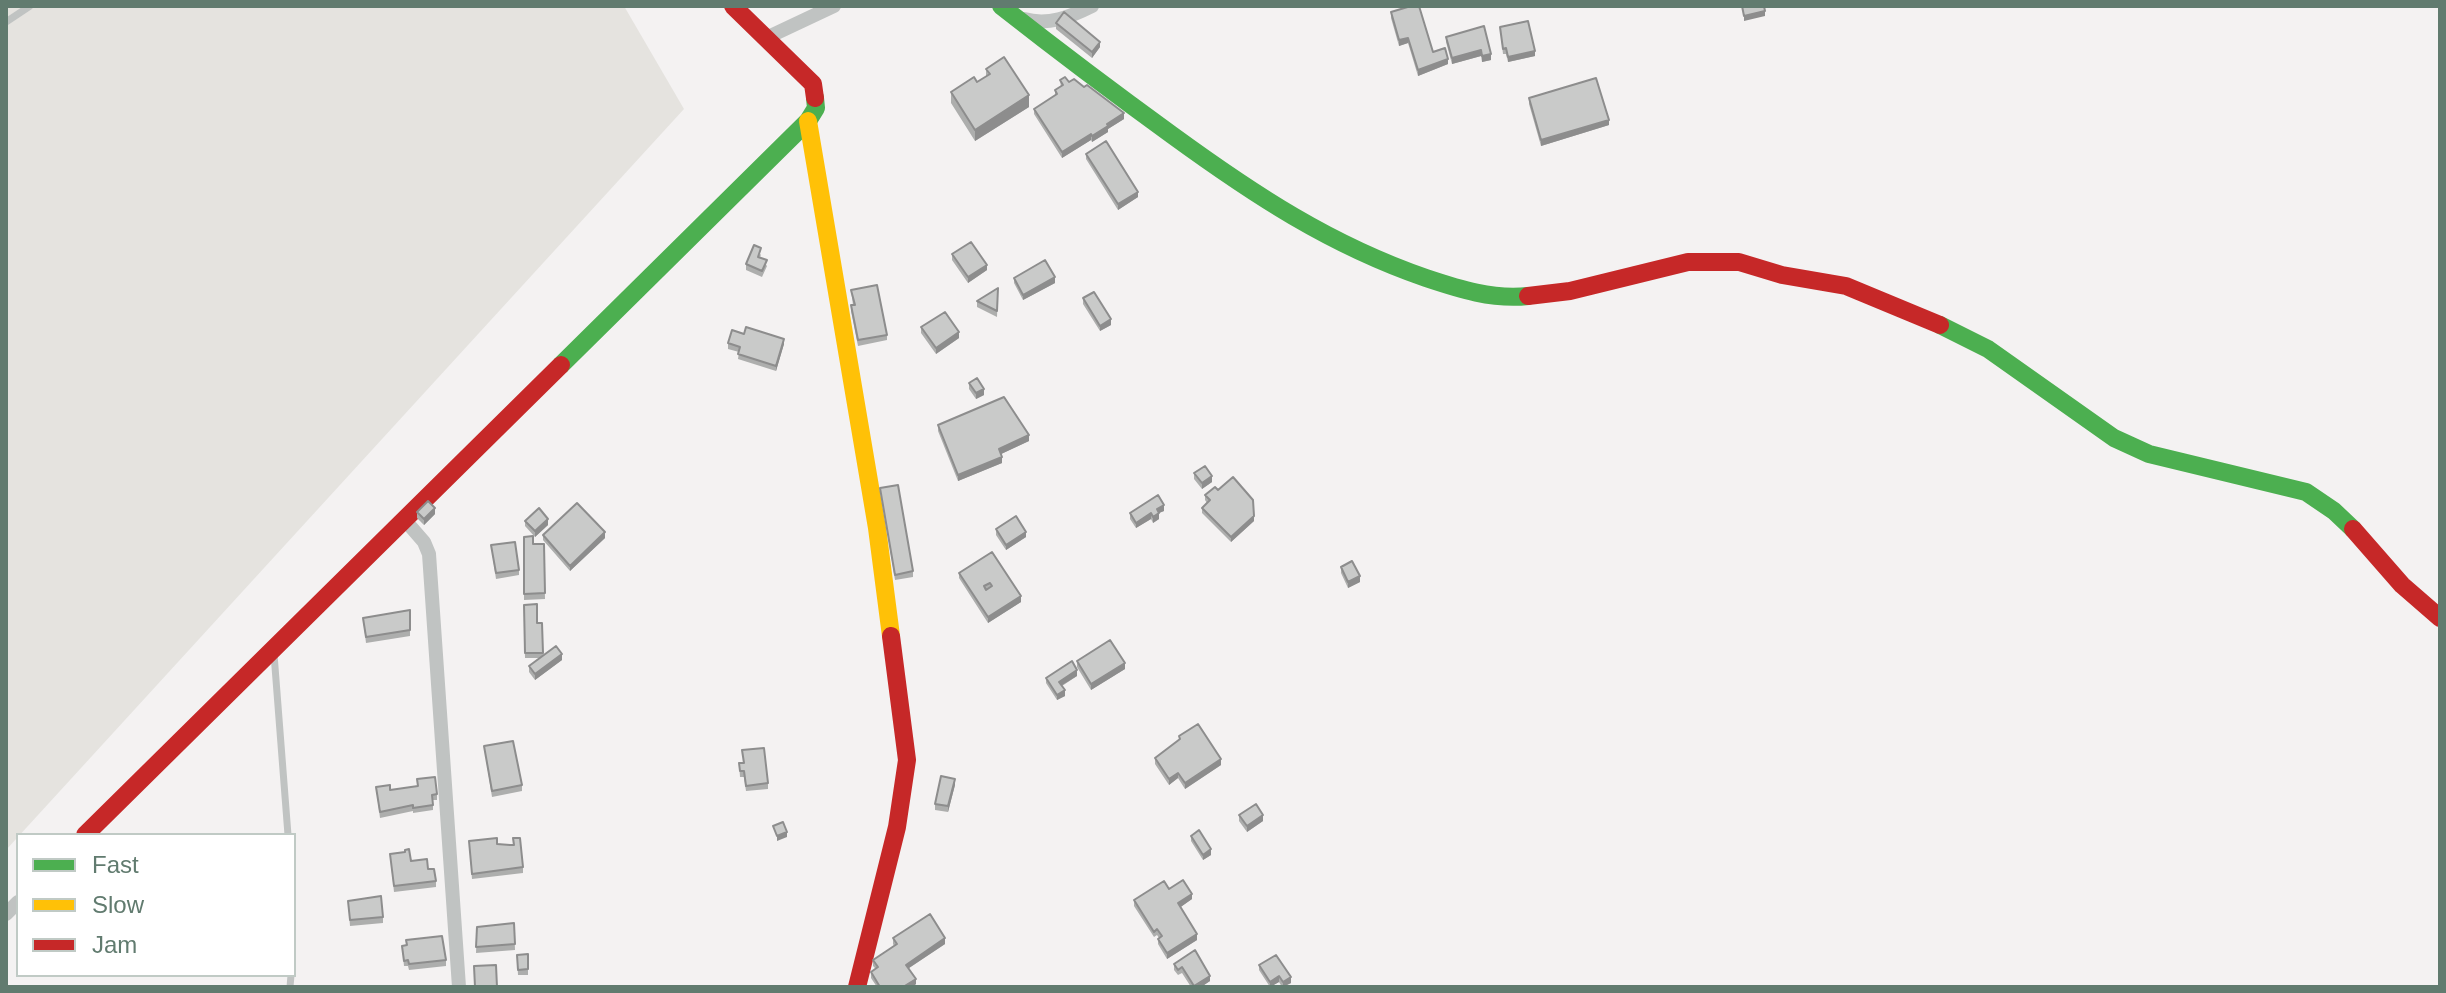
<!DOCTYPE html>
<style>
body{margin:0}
#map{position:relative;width:2446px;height:993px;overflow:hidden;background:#f4f2f2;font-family:Arial,sans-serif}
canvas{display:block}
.frame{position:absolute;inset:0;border:8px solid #617b6f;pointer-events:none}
.legend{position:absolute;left:16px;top:833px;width:280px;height:144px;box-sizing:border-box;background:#fff;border:2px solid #c0cac5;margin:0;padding:10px 14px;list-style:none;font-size:24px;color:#617b6f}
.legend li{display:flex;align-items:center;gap:16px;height:40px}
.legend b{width:40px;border:2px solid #c0cac5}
</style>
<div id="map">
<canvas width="2446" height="993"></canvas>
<div class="frame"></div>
<ul class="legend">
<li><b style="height:10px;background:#4caf50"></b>Fast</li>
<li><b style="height:10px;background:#ffc107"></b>Slow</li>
<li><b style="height:10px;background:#c62828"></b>Jam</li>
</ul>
</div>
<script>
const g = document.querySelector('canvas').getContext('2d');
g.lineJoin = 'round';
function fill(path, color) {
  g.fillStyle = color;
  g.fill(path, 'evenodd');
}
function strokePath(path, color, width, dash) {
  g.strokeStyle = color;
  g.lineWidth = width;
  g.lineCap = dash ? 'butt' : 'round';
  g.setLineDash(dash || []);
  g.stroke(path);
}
const green = new Path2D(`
 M6 6H624L684 109 6 850Z`);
const lane = new Path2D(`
 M6 22 30 6
 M274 654 288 835
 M290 987 291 975`);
const street = new Path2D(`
 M1024 19C1048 26 1070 17 1092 6
 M766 38 834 6
 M404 519 424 542 429 554 459 987
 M6 914 18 902`);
const fast = new Path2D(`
 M1001 6C1057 50 1114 93 1172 135 1253 194 1330 245 1426 278 1459 289 1493 300 1528 296
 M1940 325 1988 349 2114 438 2149 454 2306 492 2334 511 2353 529
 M561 365 808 121 816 108 815 98`);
const slow = new Path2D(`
 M808 121 877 528 891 636`);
const jam = new Path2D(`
 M733 6 813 84 815 98
 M1528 296 1570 291 1688 262H1739L1782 275 1846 286 1940 325
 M2353 529 2402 585 2440 618
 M85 835 561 365
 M857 987 897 827 907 760 891 636`);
const wall = new Path2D(`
 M1391 12 1433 52 1448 64 1418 76 1408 43 1399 46 1391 18Z
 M1056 23 1100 47 1092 58 1056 29Z
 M1484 26 1491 60 1482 62 1481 56 1452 64 1446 42V37Z
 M1500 27 1535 56 1508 62 1506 54H1503Z
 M986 69 1029 107 975 141 951 103V92L977 82 986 77Z
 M1060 80 1069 82 1124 119 1108 129V132L1092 142 1091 140 1062 158 1034 114V109L1055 96V90L1061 87Z
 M1529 98 1609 125 1541 146 1529 104Z
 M1086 154 1138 197 1118 210 1086 159Z
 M761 254 760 258 767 266 762 277 746 270V264Z
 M952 254 987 270 968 283 952 260Z
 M1014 278 1055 283 1023 300 1014 283Z
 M998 288 997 317 977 307V301Z
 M851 290 887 335V340L858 346 851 311V305H853Z
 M1083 298 1111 325 1100 331 1083 304Z
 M921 327 959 338 936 354 921 333Z
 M728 343 784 344 776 371 738 359 739 352 728 349Z
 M969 383 984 395 976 399 969 389Z
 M938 425 1029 441 1001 454 1002 463 958 481 938 431Z
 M1194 473 1212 482 1202 489 1194 479Z
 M880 488 913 571V577L895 580Z
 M1205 495 1254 521 1231 542 1202 513V508L1207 503 1205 500Z
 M1164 511 1159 513V519L1153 523 1151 519 1136 528 1130 519V513Z
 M417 512 435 514 424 525 417 518Z
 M525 521 548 525 535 537 525 526Z
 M996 529 1026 537 1006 550 996 535Z
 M543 535 605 538 570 571 543 540Z
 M524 537 533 544H544L545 599 524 600Z
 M491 545 519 570V575L496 579Z
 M992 552 1021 602 988 623 959 578V573Z
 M1341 567 1360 582 1348 588 1341 573Z
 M524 605 537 623H542L543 656 562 660 535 680 529 672V666L539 658H525Z
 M410 610V636L366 643 363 618Z
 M1077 661 1125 669 1091 690 1077 667Z
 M1077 676 1062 686 1065 696 1057 700 1046 683V678Z
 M1179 736 1221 765 1185 789 1178 778 1169 785 1155 764V758L1179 740Z
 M484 746 522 785V791L492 797Z
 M739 763 768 783V789L746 791 744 777H740Z
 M417 779 437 794V800H433V810L413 813V811L380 818 376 787 390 790 417 786Z
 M955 785 948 812 935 810V804Z
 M1239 815 1263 821 1247 832 1239 821Z
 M1191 836 1211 855 1203 860 1191 841Z
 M513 838 523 867V873L472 879 469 841 513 845Z
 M390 854 428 869 436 881V887L394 892Z
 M1169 889 1192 899 1180 907 1197 940 1167 959 1158 944V939L1159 938 1157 935 1154 937 1134 906V900Z
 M348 901 383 917V923L350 926Z
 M514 923 515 950 476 953 477 927Z
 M893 938 945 944 909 968 916 984 912 987H877L871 978V972L876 969 873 966V960L894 946 893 944Z
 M402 946 446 960V966L409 970 408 966H404Z
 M528 954V975H518L517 955Z
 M1174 964 1210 981 1201 987H1191L1182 973 1178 975 1174 970Z
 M1259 965 1291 983 1282 987 1279 982 1270 987 1259 970Z`);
const shadedWall = new Path2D(`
 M1765 11V16L1744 21V16Z
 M1408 38V43L1399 46V40Z
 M1100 42V47L1092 58V52Z
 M1481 50V56L1452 64V58Z
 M1535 51V56L1508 62V57Z
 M1491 54V60L1482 62V56Z
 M1448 59V64L1418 76V70Z
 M1029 95V107L975 141V130Z
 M1124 113V119L1108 129V132L1092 142V136L1107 124Z
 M1609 120V125L1541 146V140Z
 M1091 134V140L1062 158V152Z
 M1138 192V197L1118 210V204Z
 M987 265V270L968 283V277Z
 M1055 277V283L1023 300V295Z
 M1111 319V325L1100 331V326Z
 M959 332V338L936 354V348Z
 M784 339V344L776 371V366Z
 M984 389V395L976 399V393Z
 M1029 435V441L999 455V449Z
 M1002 457V463L958 481V475Z
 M1212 476V482L1202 489V483Z
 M1164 505V511L1159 513V519L1153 523V517L1157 509Z
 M435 508V514L424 525V519Z
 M1151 513V519L1136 528V523Z
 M1254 516V521L1231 542V537Z
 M548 519V525L535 537V531Z
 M605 532V538L570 571V566Z
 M1026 532V537L1006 550V545Z
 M1360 576V582L1348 588V582Z
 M1021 596V602L988 623V617Z
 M562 654V660L535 680V674Z
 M1125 663V669L1091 690V684Z
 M1077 670V676L1059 687V682Z
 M1065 690V696L1057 700V695Z
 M1221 759V765L1185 789V783Z
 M1178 773V778L1169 785V779Z
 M955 779V785L948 812V806Z
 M1263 815V821L1247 832V826Z
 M787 832V837L777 841V836Z
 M1211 849V855L1203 860V855Z
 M1192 894V899L1178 909V903Z
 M1197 934V940L1167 959V953Z
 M945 938V944L906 970V965Z
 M1210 976V981L1201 987H1194Z
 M1279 976V982L1270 987V982Z
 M1291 977V983L1283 987V982Z
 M916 979V984L912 987H903Z`);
const building = new Path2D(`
 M1411 6H1419L1433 52 1445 48 1448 59 1418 70 1408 38 1399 40 1391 12Z
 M1742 6H1764L1765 11 1744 16Z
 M1064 12 1100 42 1092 52 1056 23Z
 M1528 21 1535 51 1508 57 1506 48 1503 49 1500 27Z
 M1484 26 1491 54 1482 56 1481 50 1452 58 1446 37Z
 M1004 57 1029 95 975 130 951 92 974 77 977 82 990 74 986 69Z
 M1065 77 1069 82 1074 79 1084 87 1087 85 1124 113 1107 124 1108 126 1092 136 1091 134 1062 152 1034 109 1057 94 1055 90 1063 85 1060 80Z
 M1596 78 1609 120 1541 140 1529 98Z
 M1106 141 1138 192 1118 204 1086 154Z
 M971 242 987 265 968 277 952 254Z
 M754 245 761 248 758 257 767 260 762 271 746 264Z
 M1045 260 1055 277 1023 295 1014 278Z
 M877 285 887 335 858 340 851 305H855L851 290Z
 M998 288 997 311 977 301Z
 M1094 292 1111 319 1100 326 1083 298Z
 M945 312 959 332 936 348 921 327Z
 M746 327 784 339 776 366 738 354 740 347 728 343 732 330 744 334Z
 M977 378 984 389 976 393 969 383Z
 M1004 397 1029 435 999 449 1002 457 958 475 938 425Z
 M1205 466 1212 476 1202 483 1194 473Z
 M1233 477 1253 500 1254 516 1231 537 1202 508 1210 500 1205 495 1215 487 1218 490Z
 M898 485 913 571 895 575 880 488Z
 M1158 495 1164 505 1157 509 1159 513 1153 517 1151 513 1136 523 1130 513Z
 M428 501 435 508 424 519 417 512Z
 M577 503 605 532 570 566 543 535Z
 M539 508 548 519 535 531 525 521Z
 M1016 516 1026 532 1006 545 996 529Z
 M533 536V544H544L545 593 524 594V537Z
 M515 542 519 570 496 573 491 545Z
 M992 552 1021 596 988 617 959 573ZM990 583 992 586 986 590 984 586Z
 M1352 561 1360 576 1348 582 1341 567Z
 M537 604V623H542L543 653H525L524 605Z
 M410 610V630L366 637 363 618Z
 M1110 640 1125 663 1091 684 1077 661Z
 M556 646 562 654 535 674 529 666Z
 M1072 661 1077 670 1059 682 1065 690 1057 695 1046 678Z
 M1198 724 1221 759 1185 783 1178 773 1169 779 1155 758 1180 739 1179 736Z
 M513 741 522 785 492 791 484 746Z
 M764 748 768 783 746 786 744 771H740L739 763H744L742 750Z
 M941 776 955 779 948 806 935 804Z
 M435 777 437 794 432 795 433 805 413 808V805L380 812 376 787 390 785V790L418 786 417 779Z
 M1256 804 1263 815 1247 826 1239 815Z
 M783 822 787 832 777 836 773 826Z
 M1199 830 1211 849 1203 855 1191 836Z
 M497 838V844L510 845H514L513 838H520L523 867 472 874 469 841Z
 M409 849 411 861 427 859 428 869H434L436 881 394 886 390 854 405 852V850Z
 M1183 880 1192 894 1178 903 1197 934 1167 953 1158 939 1162 936 1157 929 1154 932 1134 900 1164 881 1169 889Z
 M381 896 383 917 350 920 348 901Z
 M930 914 945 938 906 965 916 979 903 987H880L871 972 878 967 873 960 897 944 893 938Z
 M514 923 515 944 476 947 477 927Z
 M442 936 446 960 409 964 408 960 404 961 402 946 407 945 406 940Z
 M1195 950 1210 976 1194 986 1182 967 1178 970 1174 964Z
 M528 954V969L518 970 517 955Z
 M1276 955 1291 977 1283 982 1279 976 1270 982 1259 965Z
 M496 965 497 987H475L474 966Z`);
fill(green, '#e5e3df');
strokePath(lane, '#c0c3c2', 7);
strokePath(street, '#c0c3c2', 14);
strokePath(fast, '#4caf50', 18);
strokePath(slow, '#ffc107', 18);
strokePath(jam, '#c62828', 18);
fill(wall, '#adaead');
fill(shadedWall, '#8d8d8d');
fill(building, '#c9cac9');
strokePath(building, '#8d8d8d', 2);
</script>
